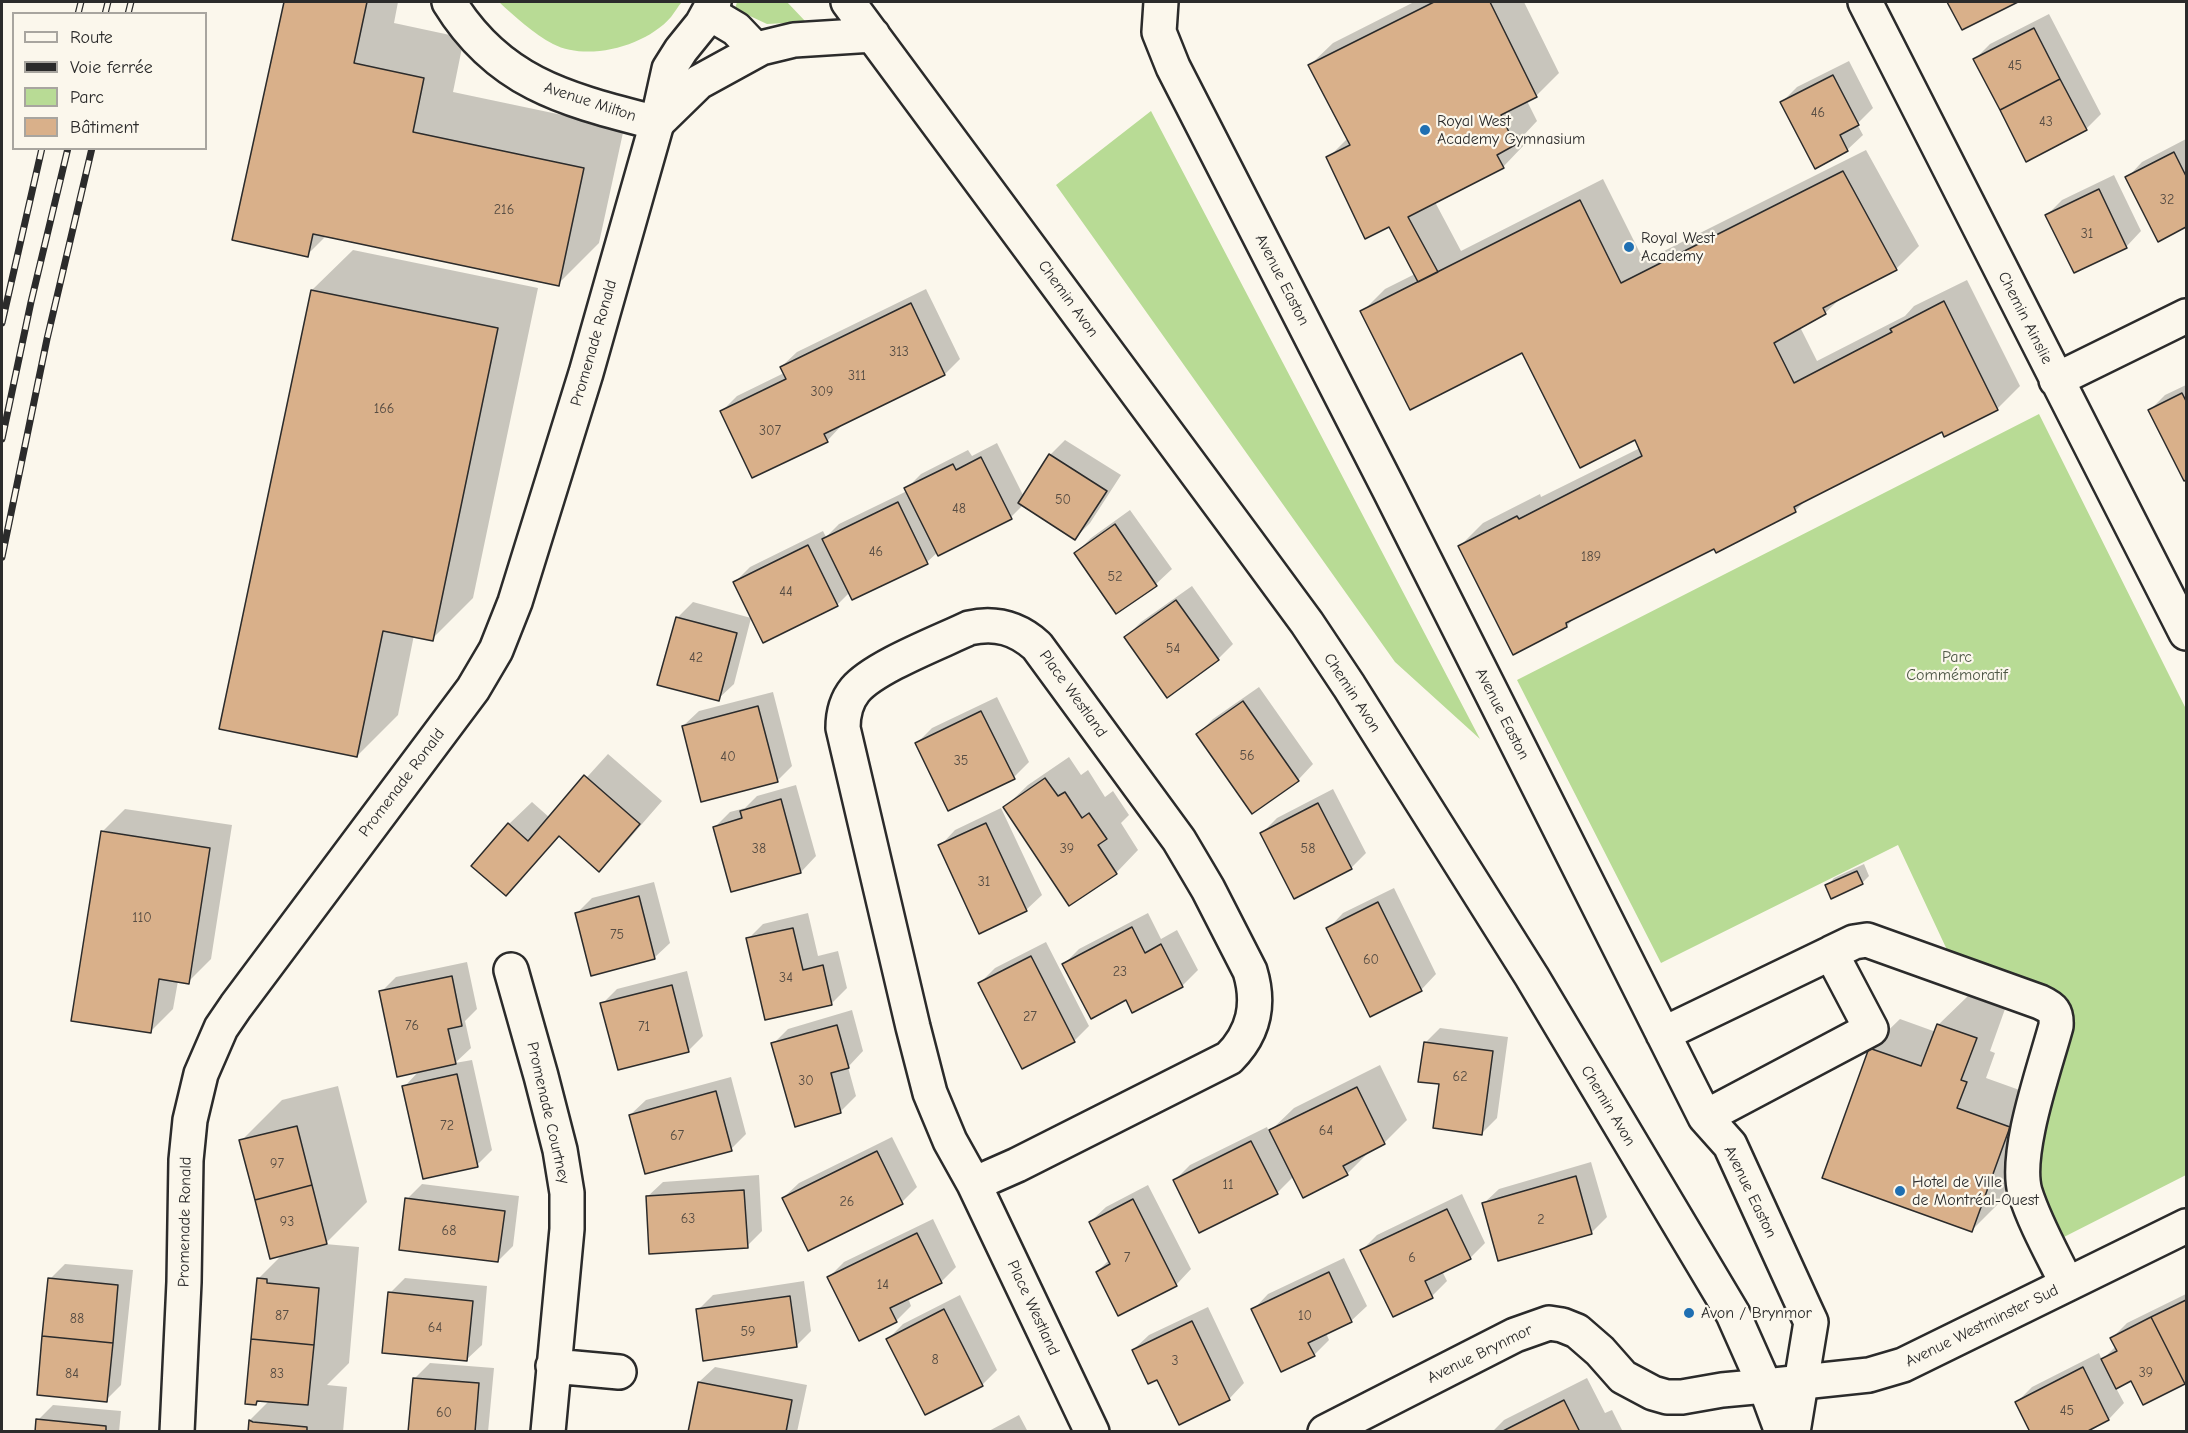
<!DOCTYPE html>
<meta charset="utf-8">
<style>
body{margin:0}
#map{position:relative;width:2188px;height:1433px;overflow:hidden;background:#fbf7ec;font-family:"Comic Neue",sans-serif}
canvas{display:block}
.frame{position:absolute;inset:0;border:3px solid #2b2b2b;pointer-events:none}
.legend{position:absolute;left:12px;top:12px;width:195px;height:138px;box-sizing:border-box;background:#fbf7ec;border:2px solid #a8a59f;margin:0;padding:8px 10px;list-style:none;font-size:18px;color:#2b2b2b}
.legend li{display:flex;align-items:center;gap:12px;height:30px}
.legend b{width:30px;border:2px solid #a8a59f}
</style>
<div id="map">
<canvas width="2188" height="1433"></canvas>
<div class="frame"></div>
<ul class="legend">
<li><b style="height:8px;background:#fbf7ec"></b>Route</li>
<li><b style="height:8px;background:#2b2b2b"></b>Voie ferrée</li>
<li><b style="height:16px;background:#b8db95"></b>Parc</li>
<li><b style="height:16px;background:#d9b08a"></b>Bâtiment</li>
</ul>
</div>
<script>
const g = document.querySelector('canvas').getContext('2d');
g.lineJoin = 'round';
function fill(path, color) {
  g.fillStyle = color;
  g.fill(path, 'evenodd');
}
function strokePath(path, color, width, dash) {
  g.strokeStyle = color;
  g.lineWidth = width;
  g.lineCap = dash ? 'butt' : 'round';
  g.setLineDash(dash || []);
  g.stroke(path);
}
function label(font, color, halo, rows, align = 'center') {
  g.font = font + ' "Comic Neue",sans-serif';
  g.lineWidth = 4.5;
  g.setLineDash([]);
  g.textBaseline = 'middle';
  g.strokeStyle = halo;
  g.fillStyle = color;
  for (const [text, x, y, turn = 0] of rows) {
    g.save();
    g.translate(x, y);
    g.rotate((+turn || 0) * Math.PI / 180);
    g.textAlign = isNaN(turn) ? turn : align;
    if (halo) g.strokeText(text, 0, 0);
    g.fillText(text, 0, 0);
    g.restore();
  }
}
const green = new Path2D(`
 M499 2H682C678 6 675 12 671 17 646 46 588 62 553 44 534 34 514 16 499 2Z
 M737 2H787L806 22 767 24 735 9Z
 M1151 111 1480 739 1395 662 1056 185Z
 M2039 414 2186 709V1175L2060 1239 2039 1184 2040 1142 2071 1024C2073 1007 2072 998 2056 991L1948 952 1898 845 1661 963 1517 680Z`);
const shadow = new Path2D(`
 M285 2H398L394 23 464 38 453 92 624 128 599 243 558 284 327 235 307 255 234 239Z
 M1414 2H1524L1559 73 1536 96 1527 101 1537 121 1522 137 1525 144 1503 167 1435 202 1461 251 1603 179 1644 261 1866 150 1919 246 1896 269 1842 297 1825 313 1800 327 1817 361 1905 316 1914 306 1967 280 2020 386 1997 409 1942 430 1808 498 1795 511 1715 547 1576 616 1567 626 1460 546 1483 523 1540 494 1541 497 1640 448 1635 438 1523 351 1362 312 1385 289 1415 274 1389 225 1328 158 1348 138 1310 65 1333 43Z
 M1949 2H2015L1962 28Z
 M2049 14 2101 114 2086 129 1975 59 1990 44Z
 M1849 61 1873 108 1857 124 1863 135 1847 150 1782 102 1797 87Z
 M2186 139V226L2158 240 2127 178 2142 162Z
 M2114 175 2141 231 2126 247 2047 215 2062 200Z
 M353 250 538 288 473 598 432 639 414 635 398 715 357 756 312 290Z
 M926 289 960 359 945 374 842 424V425L827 441 722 411 737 396 784 373 781 367 797 352Z
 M2186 385V478L2185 479 2150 410 2165 395Z
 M1065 440 1121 475 1090 523 1075 538 1023 505 1011 517 939 554 938 552 927 562 850 592 837 605 735 582 750 567 823 531 826 537 839 524 907 491 906 489 921 474 968 450 972 456 997 443 1024 497 1050 455Z
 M1130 510 1172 569 1156 584 1117 612 1076 553 1091 538Z
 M1192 586 1233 644 1218 659 1126 637 1141 622Z
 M693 602 751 618 734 684 718 699 659 684 678 617Z
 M1259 687 1313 764 1298 780 1198 734 1213 719Z
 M773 692 792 766 777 781 683 726 699 711Z
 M997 697 1029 762 1014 777 917 743 932 728Z
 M608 754 662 801 622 847 599 870 560 836 506 894 509 824 532 802 550 818Z
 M1069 757 1081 775 1088 770 1105 797 1113 791 1129 815 1121 823 1138 850 1116 873 1005 807 1028 785Z
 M796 785 816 856 801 872 715 827 730 812 745 808 757 796Z
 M1333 789 1366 853 1351 868 1262 833 1277 818Z
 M1001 808 1042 895 1026 910 940 846 955 830Z
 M125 809 232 825 211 959 188 982 178 981 173 1009 150 1032 102 832Z
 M1864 864 1869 876 1862 883 1827 886 1834 878Z
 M654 882 670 943 654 958 577 913 592 898Z
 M1394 888 1436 974 1421 990 1328 929 1343 913Z
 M808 913 818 956 838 951 847 988 832 1003 748 939 763 924Z
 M1148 913 1161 939 1177 930 1198 970 1182 986 1133 1011 1127 998 1064 964 1079 949Z
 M1046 942 1089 1026 1074 1041 979 984 995 968Z
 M467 962 477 1009 465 1021 471 1048 455 1063 472 1060 492 1150 477 1165 404 1087 420 1070 381 992 396 977Z
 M687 971 703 1036 688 1051 602 1004 617 989Z
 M1968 996 2005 1009 1990 1051 1995 1053 1986 1078 2039 1097 2001 1201 1971 1231 1823 1177 1870 1048 1900 1019 1936 1032 1938 1025Z
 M852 1010 863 1051 848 1067 856 1096 840 1112 773 1044 788 1029Z
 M1440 1028 1508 1037 1497 1118 1482 1133 1440 1083 1425 1043Z
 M1380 1065 1407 1120 1384 1143 1370 1151 1347 1174 1294 1176 1277 1193 1175 1180 1190 1165 1267 1127 1269 1132 1294 1108Z
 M731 1077 746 1134 731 1149 630 1115 646 1100Z
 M338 1086 367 1202 325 1244 359 1247 349 1363 327 1385 347 1387 343 1432H249L250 1420 270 1400H259L256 1403 258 1279 284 1253 241 1141 282 1100Z
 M892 1137 917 1187 902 1202 783 1198 799 1183Z
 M1591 1162 1607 1217 1592 1232 1499 1259 1483 1204 1499 1189Z
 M759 1175 762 1231 747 1246 647 1197 663 1182Z
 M422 1184 519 1196 513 1246 498 1261 407 1199Z
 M1148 1185 1191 1269 1176 1285 1097 1272 1109 1260 1090 1222 1106 1207Z
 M1462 1194 1485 1243 1470 1258 1442 1271 1447 1281 1432 1296 1362 1250 1377 1235Z
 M933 1219 956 1267 941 1282 908 1298 911 1306 896 1321 829 1277 844 1262Z
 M1344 1258 1367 1306 1351 1321 1326 1333 1329 1340 1314 1355 1253 1310 1268 1294Z
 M65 1264 133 1270 121 1385 106 1400 50 1279Z
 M405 1278 487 1286 482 1345 466 1360 390 1293Z
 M804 1281 811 1331 796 1346 698 1310 713 1295Z
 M2186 1294V1382L2144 1403 2132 1379 2116 1388 2124 1403 2109 1419 2083 1432 2017 1402 2032 1387 2099 1353 2102 1360 2116 1346 2112 1338 2127 1323Z
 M960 1295 997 1370 982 1385 888 1339 903 1324Z
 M1208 1307 1244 1383 1229 1399 1158 1378 1133 1350 1149 1335Z
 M430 1363 494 1368 488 1432H410L415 1378Z
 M715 1367 807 1385 797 1432H690L699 1382Z
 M1587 1378 1605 1413 1612 1410 1623 1432H1492L1504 1420Z
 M53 1405 121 1411 119 1432H37L38 1420Z
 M1019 1415 1028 1432H987Z`);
const building = new Path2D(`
 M284 2H367L354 63 424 78 413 132 584 168 559 286 313 234 308 257 232 240Z
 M1434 2H1490L1537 97 1501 115 1515 145 1497 155 1504 168 1408 217 1438 272 1418 282 1389 227 1365 239 1326 157 1350 145 1308 65Z
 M1947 2H2018L1962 30Z
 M2034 28 2060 79 2000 110 1973 59Z
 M1833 75 1859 125 1840 135 1848 151 1815 169 1780 102Z
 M2060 79 2087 130 2026 162 2000 110Z
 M2174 152 2186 176V227L2158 242 2125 177Z
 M1843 171 1897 270 1823 308 1826 314 1774 343 1794 383 1892 332 1890 329 1944 301 1998 410 1944 437 1942 432 1794 507 1796 512 1716 553 1714 549 1566 623 1567 627 1513 655 1458 546 1517 516 1519 519 1642 456 1635 440 1580 468 1522 353 1410 410 1360 311 1580 200 1621 283Z
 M2099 189 2127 248 2074 273 2045 215Z
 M311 290 498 328 433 641 383 631 357 757 219 729Z
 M911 303 945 375 824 434 828 442 752 478 720 411 786 379 780 367Z
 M2182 393 2186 401V480L2184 481 2148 410Z
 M1049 454 1107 491 1075 540 1018 503Z
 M981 457 1012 519 938 556 904 488 953 464 956 470Z
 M898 502 928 564 852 600 822 539Z
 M1115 524 1157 586 1116 614 1074 553Z
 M808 545 838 606 763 643 733 582Z
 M1176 600 1219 660 1167 698 1124 637Z
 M676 617 737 633 719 701 657 685Z
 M1243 701 1299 781 1252 814 1196 734Z
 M758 706 778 782 701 802 682 726Z
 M981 711 1015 779 948 811 915 743Z
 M584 775 640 824 599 872 559 836 506 896 471 866 508 823 528 841Z
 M1045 778 1058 796 1065 792 1082 818 1089 813 1107 839 1098 845 1117 874 1069 906 1003 807Z
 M781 799 801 873 731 892 713 827 742 818 740 811Z
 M1318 803 1352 869 1294 899 1260 833Z
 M986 823 1027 911 979 934 938 845Z
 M101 831 210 848 189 984 159 979 151 1033 71 1021Z
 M1857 871 1863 884 1831 899 1825 885Z
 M639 896 655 959 591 976 575 913Z
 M1378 902 1422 991 1370 1017 1326 928Z
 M1132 927 1145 953 1161 944 1183 987 1132 1013 1126 1000 1091 1019 1062 964Z
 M793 928 803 970 823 965 832 1005 765 1020 746 938Z
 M1031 956 1075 1042 1022 1069 978 983Z
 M452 976 462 1026 448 1029 456 1064 397 1077 379 991Z
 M672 985 689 1052 618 1070 600 1003Z
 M1937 1024 1977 1038 1961 1080 1967 1082 1957 1108 2010 1127 1972 1232 1822 1178 1869 1048 1921 1066Z
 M837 1025 849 1068 831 1073 841 1113 795 1127 771 1043Z
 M1424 1042 1493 1051 1482 1135 1433 1128 1439 1084 1418 1082Z
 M457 1074 478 1167 423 1179 402 1086Z
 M1357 1087 1385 1144 1343 1166 1348 1175 1303 1198 1269 1130Z
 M716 1091 732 1151 645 1174 629 1115Z
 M297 1126 312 1185 255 1200 239 1140Z
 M1251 1141 1278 1194 1199 1233 1173 1180Z
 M877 1151 903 1204 808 1251 782 1198Z
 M1576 1176 1592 1234 1498 1261 1482 1203Z
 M312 1185 327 1244 270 1259 255 1200Z
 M744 1190 748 1248 649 1254 646 1196Z
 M405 1198 505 1211 498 1262 399 1250Z
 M1133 1199 1177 1286 1118 1316 1096 1272 1110 1264 1089 1222Z
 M1447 1209 1471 1259 1425 1281 1433 1298 1393 1317 1360 1250Z
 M917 1233 942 1283 890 1308 897 1322 859 1341 827 1277Z
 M1329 1272 1352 1322 1308 1343 1315 1356 1281 1372 1251 1309Z
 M48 1278 118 1285 113 1343 42 1336Z
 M257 1278 267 1279V1283L319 1288 314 1345 251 1339Z
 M388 1292 473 1301 467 1361 382 1353Z
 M790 1296 797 1347 703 1361 696 1309Z
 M2186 1300V1383L2185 1384 2151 1317Z
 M944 1309 983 1386 925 1415 886 1339Z
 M2151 1317 2185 1384 2143 1405 2131 1381 2116 1389 2101 1359 2117 1351 2110 1338Z
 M1192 1321 1230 1400 1179 1425 1157 1380 1148 1384 1132 1350Z
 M42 1336 113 1343 107 1402 37 1395Z
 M251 1339 314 1345 308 1405 257 1401 256 1405 245 1404Z
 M2083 1367 2109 1420 2086 1432H2030L2015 1402Z
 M413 1378 479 1383 475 1432H408Z
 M698 1382 792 1400 786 1432H688Z
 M1564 1400 1580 1432H1501Z
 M36 1419 106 1426V1432H35Z
 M249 1420 253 1422 307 1427V1432H248Z`);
const minor = new Path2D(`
 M1161 2 1159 32 1173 67 1390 491 1705 1117 1730 1145 1805 1309 1811 1322 1793 1432
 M1865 2 2186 633
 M709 13 736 29 756 50
 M2056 380 2186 316
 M1831 953 1854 942 1867 940 2040 1002C2053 1008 2057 1012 2056 1026 2045 1067 2014 1153 2025 1192 2035 1224 2053 1255 2067 1284
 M511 970 541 1076 560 1150 567 1193V1229L548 1432
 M1663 1034 1831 953 1871 1029 1705 1117
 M974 1184 1017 1165 1229 1058C1254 1033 1260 1004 1250 971L1208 889 1179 840 1037 646C1017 628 996 622 969 628 940 642 874 667 855 690 846 701 843 714 843 728L913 1027 930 1093 950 1141 974 1184 1092 1432
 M553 1366 619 1372
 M177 1432 184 1282 186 1160 190 1120 201 1074 221 1028 236 1006 473 689 496 650 515 602 586 373 657 123C569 100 500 85 449 2
 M1325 1432 1515 1335 1549 1323 1562 1325 1577 1331 1600 1351 1623 1377 1653 1393 1667 1397H1682L1722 1390 1765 1386`);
const major = new Path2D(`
 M848 2 1246 540 1307 623 1349 686 1532 977 1733 1314 1765 1386 1782 1432
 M657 123 699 82 761 48 794 40 873 35
 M657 123 669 69 681 50 702 24 714 2
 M1765 1386 1869 1375 1903 1365 2186 1226`);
const rail = new Path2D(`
 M78 14 81 2
 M105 14 108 2
 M128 14 131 2
 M2 323 42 148
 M2 439 31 302 68 148
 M2 557 47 339 92 148`);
const markers = [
 [1425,130,6,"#1f6fb2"],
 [1629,247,6,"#1f6fb2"],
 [1900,1191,6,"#1f6fb2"],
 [1689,1313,6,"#1f6fb2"]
];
const numberNames = [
 ["45",2015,66],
 ["46",1818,113],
 ["43",2046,122],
 ["32",2167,200],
 ["216",504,210],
 ["31",2087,234],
 ["313",899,352],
 ["311",857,376],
 ["309",822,392],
 ["166",384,409],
 ["307",770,431],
 ["50",1063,500],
 ["48",959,509],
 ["46",876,552],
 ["189",1591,557],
 ["52",1115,577],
 ["44",786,592],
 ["54",1173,649],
 ["42",696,658],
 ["56",1247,756],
 ["40",728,757],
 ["35",961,761],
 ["38",759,849],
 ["39",1067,849],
 ["58",1308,849],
 ["31",984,882],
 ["110",142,918],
 ["75",617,935],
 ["60",1371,960],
 ["23",1120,972],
 ["34",786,978],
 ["27",1030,1017],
 ["76",412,1026],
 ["71",644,1027],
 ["62",1460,1077],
 ["30",806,1081],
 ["72",447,1126],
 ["64",1326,1131],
 ["67",677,1136],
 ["97",277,1164],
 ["11",1228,1185],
 ["26",847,1202],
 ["63",688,1219],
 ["2",1541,1220],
 ["93",287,1222],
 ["68",449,1231],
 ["7",1127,1258],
 ["6",1412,1258],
 ["14",883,1285],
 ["87",282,1316],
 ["10",1305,1316],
 ["88",77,1319],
 ["64",435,1328],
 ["59",748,1332],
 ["8",935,1360],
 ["3",1175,1361],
 ["39",2146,1373],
 ["84",72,1374],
 ["83",277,1374],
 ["45",2067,1411],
 ["60",444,1413]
];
const streetNames = [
 ["Avenue Milton",590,102,18],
 ["Avenue Easton",1282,280,63],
 ["Chemin Avon",1068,299,54],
 ["Chemin Ainslie",2025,318,63],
 ["Promenade Ronald",594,343,-74],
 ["Chemin Avon",1352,693,57],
 ["Place Westland",1073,694,54],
 ["Avenue Easton",1502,714,63],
 ["Promenade Ronald",402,783,-53],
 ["Chemin Avon",1608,1106,59],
 ["Promenade Courtney",548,1113,77],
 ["Avenue Easton",1750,1192,64],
 ["Promenade Ronald",185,1222,-89],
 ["Place Westland",1033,1308,65],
 ["Avenue Westminster Sud",1982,1326,-26],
 ["Avenue Brynmor",1480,1354,-26]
];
const poiNames = [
 ["Royal West",1437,121],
 ["Academy Gymnasium",1437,139],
 ["Royal West",1641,238],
 ["Academy",1641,256],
 ["Hotel de Ville",1912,1182],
 ["de Montréal-Ouest",1912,1200],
 ["Avon / Brynmor",1701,1313]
];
const parkNames = [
 ["Parc",1957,657],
 ["Commémoratif",1957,675]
];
fill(green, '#b8db95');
fill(shadow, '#0003');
fill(building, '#d9b08a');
strokePath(building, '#2b2b2b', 1.5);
strokePath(minor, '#2b2b2b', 38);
strokePath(major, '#2b2b2b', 38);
strokePath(minor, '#fbf7ec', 33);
strokePath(major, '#fbf7ec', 33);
strokePath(rail, '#2b2b2b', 7);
strokePath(rail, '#fbf7ec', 4.5, [14]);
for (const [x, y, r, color] of markers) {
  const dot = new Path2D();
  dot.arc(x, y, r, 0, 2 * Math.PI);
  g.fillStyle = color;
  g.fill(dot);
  strokePath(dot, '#fbf7ec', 2);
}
label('14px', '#564c43', null, numberNames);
label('16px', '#2b2b2b', '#fbf7ec', streetNames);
label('16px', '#2b2b2b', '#fbf7ec', poiNames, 'left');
label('16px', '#4e5746', '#fbf7ec', parkNames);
</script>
